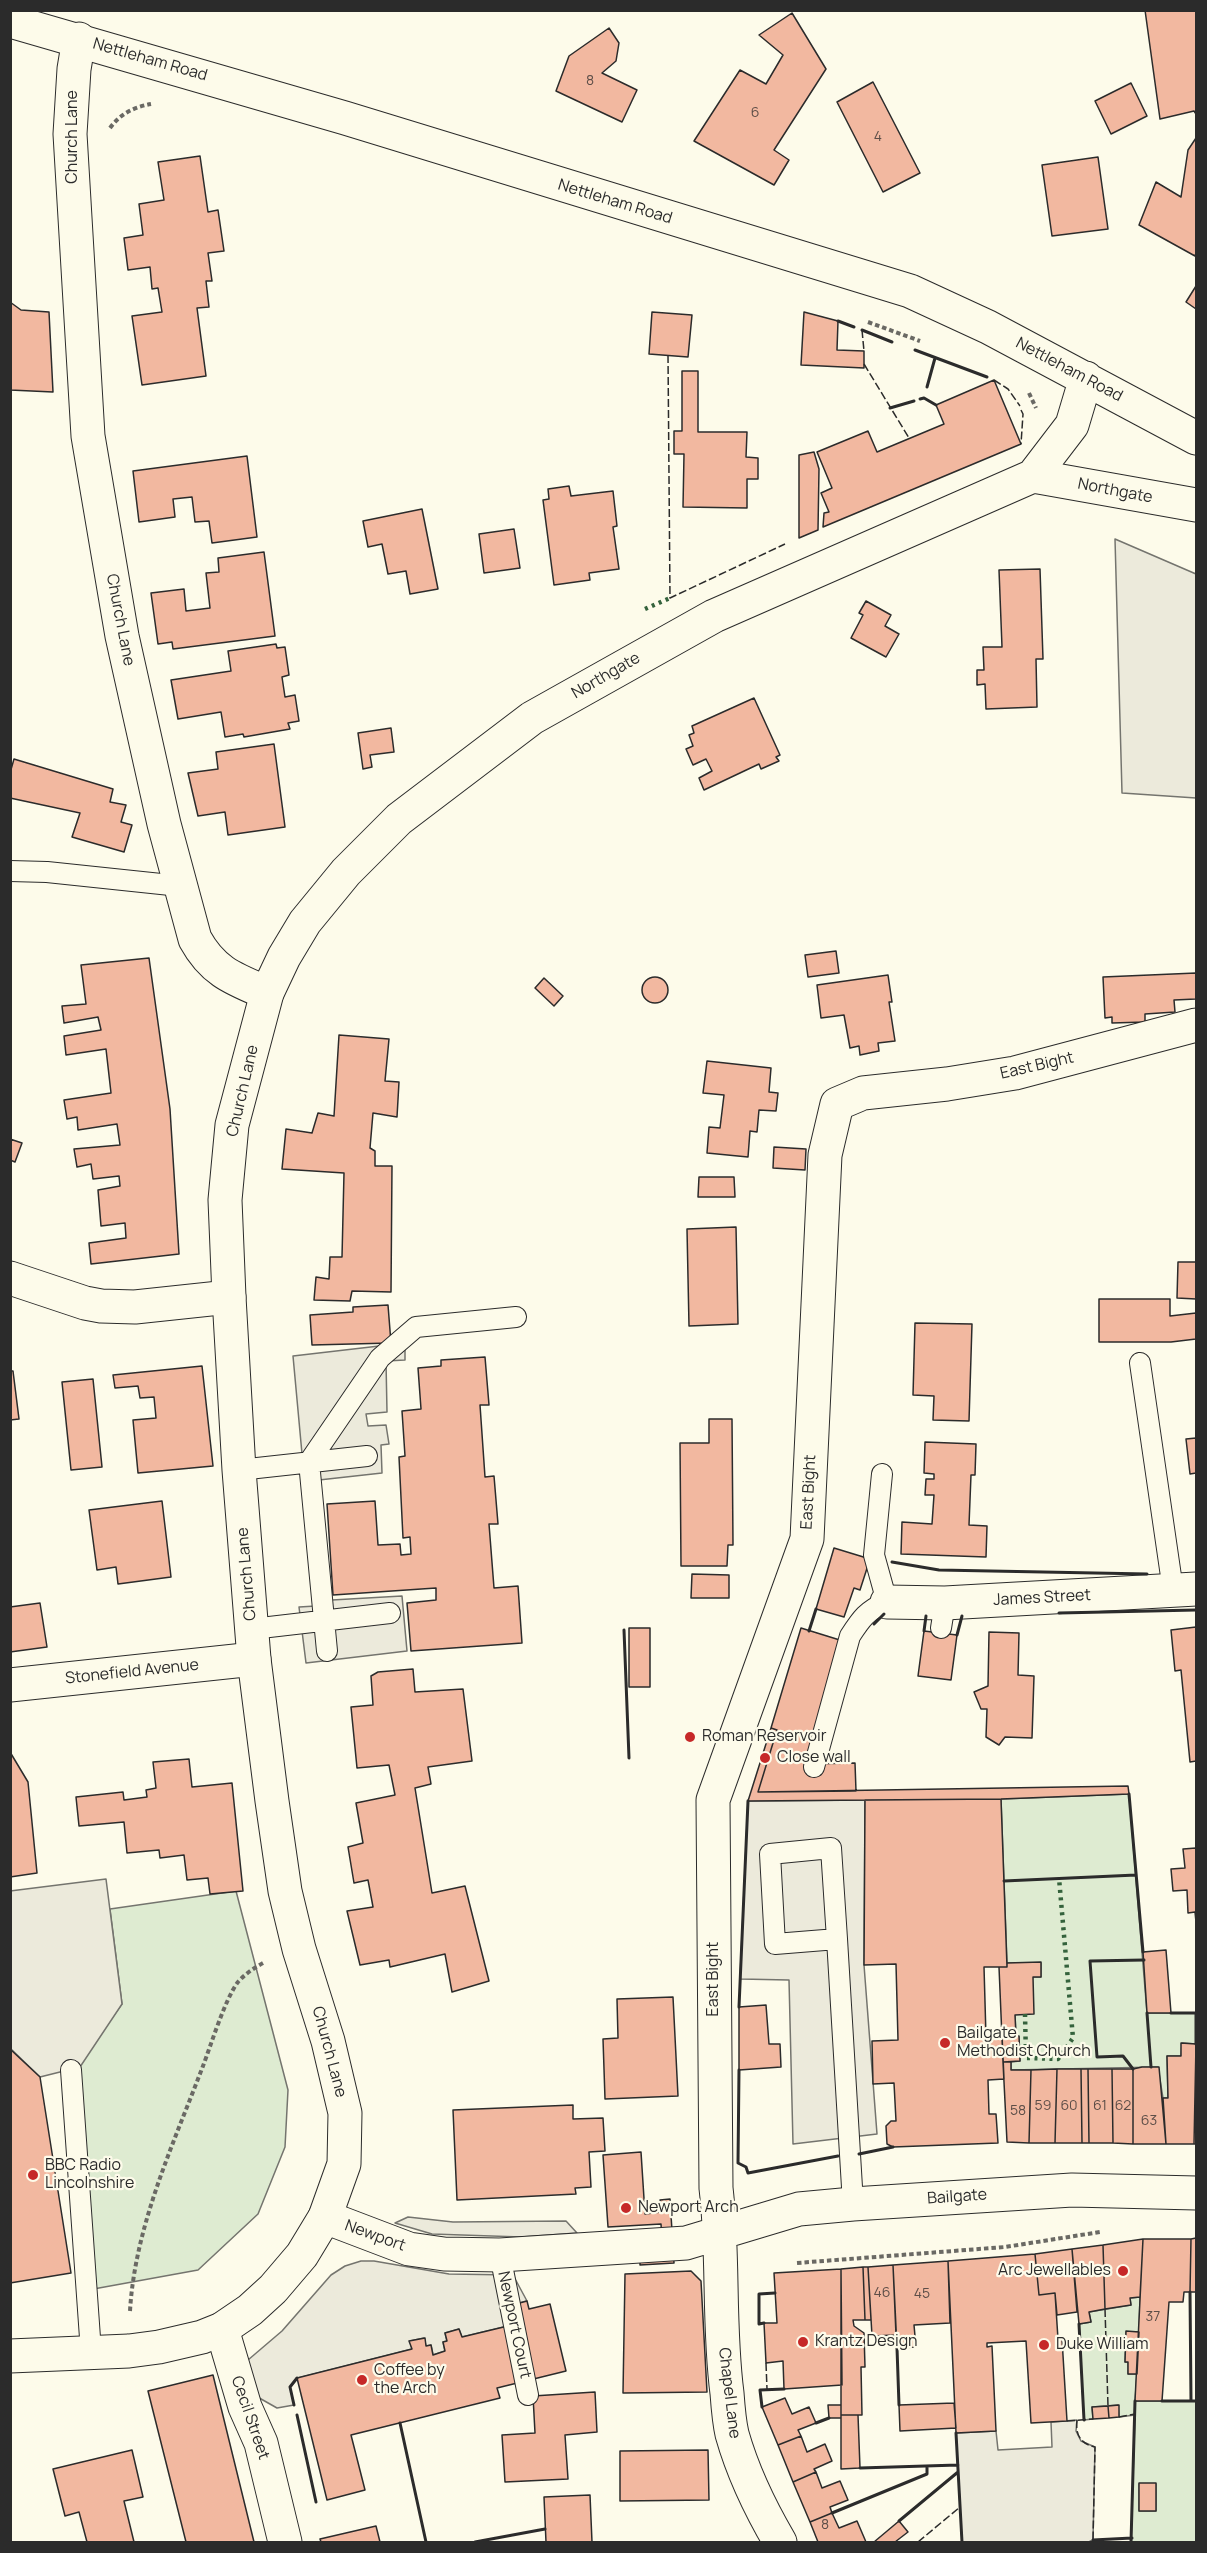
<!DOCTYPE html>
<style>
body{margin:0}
#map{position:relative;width:1207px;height:2553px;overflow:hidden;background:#fdfbea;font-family:Manrope,sans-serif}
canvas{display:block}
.frame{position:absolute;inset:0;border:12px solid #2b2b2b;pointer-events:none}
</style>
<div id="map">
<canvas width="1207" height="2553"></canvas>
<div class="frame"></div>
</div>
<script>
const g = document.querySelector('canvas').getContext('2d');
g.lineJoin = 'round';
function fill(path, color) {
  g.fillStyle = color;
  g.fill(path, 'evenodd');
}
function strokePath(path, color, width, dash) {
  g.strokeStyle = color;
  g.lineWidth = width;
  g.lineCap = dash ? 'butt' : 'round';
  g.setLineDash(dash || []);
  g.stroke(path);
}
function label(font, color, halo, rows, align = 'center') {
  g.font = font + ' Manrope,sans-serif';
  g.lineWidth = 4.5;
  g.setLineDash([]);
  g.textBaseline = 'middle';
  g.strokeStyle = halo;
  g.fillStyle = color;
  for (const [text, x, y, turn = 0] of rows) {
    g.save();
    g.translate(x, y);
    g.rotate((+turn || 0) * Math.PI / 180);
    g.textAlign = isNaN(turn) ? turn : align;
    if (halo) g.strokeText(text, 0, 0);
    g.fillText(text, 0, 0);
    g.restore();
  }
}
const green = new Path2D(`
 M1129 1794 1147 2013H1196V2044L1182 2043 1181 2056H1167L1168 2098H1163L1158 2067 1011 2070V2062L1020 2061 1019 2037 1016 2036 1015 2015 1033 1977H1041V1963H1007L1001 1799Z
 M236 1891 288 2090 285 2147 258 2214 198 2270 88 2290 74 2069 122 2004 110 1909Z
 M1140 2297 1139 2332H1126L1125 2362H1128V2374H1137L1135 2401H1196V2542H1131L1135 2415 1119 2417 1118 2405 1092 2407 1093 2419 1084 2420 1079 2324 1091 2322 1089 2312 1131 2305 1130 2298ZM1139 2484H1156V2511H1139Z`);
const parking = new Path2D(`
 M1115 539 1196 574V798L1122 793Z
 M405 1343V1360L386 1361 387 1412 366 1414 368 1426 386 1425 389 1444 381 1445 382 1473 319 1480 332 1600 402 1596 407 1651 306 1663 299 1607 316 1606 293 1356Z
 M865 1800 864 1965 877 2134 793 2144 789 1980 740 1979 748 1801Z
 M106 1879 122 2004 80 2067 40 2077 11 2049 10 1891Z
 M408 2217 453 2222 566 2221 577 2233 521 2237 432 2234 395 2223Z
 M361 2261H374L449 2274 513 2275 527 2301 512 2305V2325L462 2337 459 2329 445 2333 447 2341 443 2342 445 2351 433 2355 431 2345 426 2346 424 2338 410 2341 412 2349 298 2378 290 2387 294 2405 277 2408 254 2395 248 2360 282 2331 331 2275 345 2266Z
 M1077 2420 1076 2431 1081 2441 1095 2447 1093 2540 1089 2542H962L956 2433 996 2431 998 2450 1052 2447 1051 2422Z`);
const building = new Path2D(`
 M1145 10H1196V114L1194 111 1160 119Z
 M792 13 826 69 774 150 789 160 774 185 694 141 740 70 766 84 783 55 759 35Z
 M609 28 619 43 616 61 602 73 637 90 622 122 556 91 569 56Z
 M873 82 920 173 883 192 837 102Z
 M1131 83 1147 116 1111 134 1095 101Z
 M1196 138V253L1195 256 1139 225 1156 182 1181 197 1188 150Z
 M200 156 208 212 218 210 224 251 208 253 212 281H206L209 307 197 308 206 376 142 385 132 316 162 312 158 288 152 289 150 267 128 270 124 238 143 235 139 204 164 200 158 162Z
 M1098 157 1108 229 1052 236 1042 165Z
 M1196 286V309L1186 302Z
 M10 302 21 310 49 312 53 392 10 390Z
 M652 312 692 315 688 357 649 354Z
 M804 312 838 321 837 350 864 351V368L801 365Z
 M682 371H698V432H747L746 457 758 458V479H747V508L683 507 684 454H674V431H682Z
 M994 380 1021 444 823 527 824 513 829 512 821 493 832 488 817 452 868 431 877 452 944 424 936 405Z
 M814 452 819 469 818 530 799 538V455Z
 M247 456 257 537 212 543 209 521 195 522 192 497 173 499 175 517 139 522 133 471Z
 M569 486 571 496 613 491 617 526 613 527 619 569 589 573 590 580 554 585 543 500 549 499 548 489Z
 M422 509 438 589 410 594 406 571 388 574 382 544 368 547 363 521Z
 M514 529 520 568 484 573 479 534Z
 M264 552 275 636 173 649 172 642 158 644 151 593 184 589 186 611 210 608 206 573 219 572 218 558Z
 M1040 569 1043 659H1036L1037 707 986 709 985 684 977 685V670H984L983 647H1002L999 570Z
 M866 601 891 615 885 626 899 634 886 657 851 638 863 615 859 613Z
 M276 644 277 648 285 647 289 675 282 677 285 697 295 695 299 721 288 723 290 729 244 737 243 734 225 737 221 712 178 719 171 680 231 671 228 651Z
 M754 698 780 755 776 757 779 761 761 769 759 764 704 790 699 778 712 771 706 759 693 765 686 749 693 746 689 735 694 733 692 726Z
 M391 728 394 752 370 755 372 767 363 769 358 733Z
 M274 744 285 827 228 835 225 812 198 816 188 773 218 769 216 752Z
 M14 759 113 789 110 802 126 805 121 822 132 825 124 852 72 837 80 813 10 798V773Z
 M836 951 839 973 808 977 805 955Z
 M149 958 170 1109 179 1254 91 1264 89 1243 126 1238 125 1223 101 1226 98 1190 120 1186 119 1176 93 1179 91 1164 77 1167 74 1149 120 1145 117 1124 78 1130 77 1117 67 1119 64 1100 111 1093 106 1049 66 1055 64 1036 101 1030 98 1017 64 1023 62 1006 86 1004 81 965Z
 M1196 973V999L1174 1000 1175 1012 1145 1014V1022L1112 1023V1017L1105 1018 1103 977Z
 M888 975 892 1002H889L895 1041 878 1043 879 1051 860 1055 859 1046 850 1048 844 1015 821 1018 817 985Z
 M642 990a13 13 0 1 1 26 0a13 13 0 1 1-26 0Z
 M544 978 563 996 554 1006 535 988Z
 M339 1035 389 1039 385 1081 399 1082 397 1117 373 1113 370 1148 375 1151V1166H392L391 1292 352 1291 350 1301 314 1300 316 1277 329 1279 330 1257H342L344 1173 282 1169 286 1129 312 1133 318 1113 334 1116Z
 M707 1061 771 1068 769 1092 778 1093 776 1111 759 1110 757 1132 750 1131 748 1157 707 1153 709 1127 720 1128 724 1095 703 1093Z
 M10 1139 22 1143 15 1162 10 1160Z
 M774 1147 806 1149 805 1170 773 1168Z
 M699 1177H734L735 1197H698Z
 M736 1227 738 1324 689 1326 687 1229Z
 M1178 1262H1196V1299L1177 1298Z
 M1099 1299H1170V1316L1196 1313V1339L1171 1342H1099Z
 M388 1305 391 1343 312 1345 310 1315 353 1312V1307Z
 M915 1323 972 1324 969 1421 933 1420 934 1396 913 1395Z
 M485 1357 489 1405H480L485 1477 494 1476 498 1524H489L494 1588 518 1586 522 1643 411 1651 407 1603 436 1600V1588L333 1595 327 1504 375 1501 378 1545 400 1544 401 1555 411 1554 410 1537 403 1538 399 1457 405 1456 402 1411 421 1409 418 1368 441 1366V1360Z
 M202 1366 213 1466 138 1473 133 1420 156 1418 154 1397 140 1398 138 1386 115 1388 113 1375Z
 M10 1371H13L19 1419 10 1420Z
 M93 1379 102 1467 71 1470 62 1382Z
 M709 1419H732L733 1545H728L727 1566H681L680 1443H709Z
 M1196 1438V1473L1190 1474 1186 1439Z
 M925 1442 976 1444 975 1475H971L969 1525 987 1526 986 1557 901 1554 902 1522 932 1524 934 1495H925L926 1479H934V1474L924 1473Z
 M162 1501 171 1577 118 1584 116 1567 97 1570 89 1510Z
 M834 1548 870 1559 860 1590 854 1588 844 1617 816 1609Z
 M692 1574 729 1575V1598H691Z
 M40 1603 47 1647 10 1652V1607Z
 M1196 1627V1761L1190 1762 1181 1670 1175 1671 1171 1630Z
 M629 1628H650V1687H629Z
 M801 1628 843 1641 806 1764 855 1763 856 1791 758 1792 777 1730 771 1728Z
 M924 1631 957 1635 951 1680 918 1676Z
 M989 1632 1019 1633 1018 1675 1034 1676 1032 1738 1005 1737 999 1745 986 1737 987 1709H981L974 1692 988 1686Z
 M413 1669 415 1692 463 1689 472 1761 428 1767 431 1784 415 1788 432 1893 465 1886 489 1981 452 1992 445 1954 390 1967 389 1960 360 1965 347 1911 373 1907 368 1880 354 1883 348 1847 363 1843 356 1803 395 1795 389 1765 357 1768 351 1707 373 1705 371 1676 378 1672Z
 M771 1728 777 1730 758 1792 1128 1786 1129 1794 1001 1799 748 1801Z
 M10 1752 28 1782 37 1873 10 1877Z
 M189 1759 192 1787 232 1783 243 1891 210 1894 208 1878 187 1880 184 1855 160 1858 159 1850 127 1853 124 1822 79 1826 76 1797 123 1792 124 1800 147 1797 146 1790 156 1788 153 1762Z
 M1001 1799 1007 1967H984L986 2037 1002 2035 1004 2079 988 2080 989 2114H996L998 2143 893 2147 887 2144 886 2126 891 2121H896L894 2083 873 2084 872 2041 898 2040 896 1964 864 1965 865 1800Z
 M1196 1848V1922L1195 1912 1188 1913 1187 1890 1173 1891 1171 1869 1185 1868 1183 1849Z
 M1166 1950 1171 2013H1147L1143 1952Z
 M1041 1962V1977H1033L1034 2014 1015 2015 1016 2036H1019L1020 2061 1003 2062 999 1967H1007V1963Z
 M673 1997 678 2096 605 2099 603 2039 618 2038 617 1999Z
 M766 2005 769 2044H780L781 2067 739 2070V2007Z
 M1181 2043 1196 2044 1194 2144H1166L1163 2098H1168L1167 2056H1181Z
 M1196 2044V2144H1194Z
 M10 2049 40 2077 71 2273 10 2283Z
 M1003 2062H1011V2070H1031L1029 2143 1007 2142Z
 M1142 2067H1159L1166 2144H1133V2069Z
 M1057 2069H1081L1082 2143H1055Z
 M1057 2069 1055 2143H1029L1031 2070Z
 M1081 2069H1088L1089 2143H1082Z
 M1088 2069H1112L1113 2143H1089Z
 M1112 2069H1133V2144L1113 2143Z
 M573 2105V2119L603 2118 605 2151 589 2152 591 2187 575 2188 576 2194 457 2200 453 2110Z
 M641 2152 645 2214 661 2212 660 2200 670 2199 674 2263 640 2265V2258L663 2256 661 2224 608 2227 603 2155Z
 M1196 2238V2292H1190L1191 2239Z
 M1143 2239H1191L1190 2292H1184L1183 2302H1169L1162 2401H1135Z
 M1143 2239 1140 2297 1130 2298 1131 2305 1105 2309 1103 2245Z
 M1103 2245 1105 2309 1089 2312 1091 2322 1079 2324 1072 2249Z
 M1072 2249 1077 2312 1057 2315 1055 2293 1039 2295 1035 2254Z
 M1035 2254 1039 2295 1055 2293 1058 2339H1062L1067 2421 1031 2423 1026 2341 987 2343V2347L992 2346 996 2431 956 2433 948 2261Z
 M948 2261 950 2323 914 2325 916 2347 897 2348 893 2265Z
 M893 2265 896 2335 872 2336 868 2267Z
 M863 2267H868L871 2320H865Z
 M863 2267 865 2320H853L854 2326 864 2333 865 2367H861L862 2415H841V2269Z
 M841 2269 842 2385 784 2389 783 2361 766 2363 764 2323H777L774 2273Z
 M691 2271 701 2281 707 2392 623 2393 625 2274Z
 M527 2301 529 2309 550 2304 566 2371 497 2388 500 2398 351 2435 365 2490 327 2500 297 2378 412 2349 409 2341 425 2338 426 2346 431 2345 433 2355 445 2351 443 2342 447 2341 445 2333 459 2329 462 2337 512 2325V2305Z
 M1126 2331 1139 2332 1137 2374H1128V2362H1125Z
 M213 2375 254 2542H186L148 2391Z
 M595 2392 597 2432 565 2435 568 2479 505 2482 502 2435 535 2433 533 2396Z
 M785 2398 792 2414 809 2407 816 2423 798 2430 801 2436 778 2445 762 2407Z
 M954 2403 956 2428 900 2431 899 2405Z
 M828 2405H841V2418H829Z
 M1119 2405V2417L1109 2418 1108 2406Z
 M1108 2406 1109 2418 1093 2419 1092 2407Z
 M841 2415H858L860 2468 841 2469Z
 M801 2436 807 2452 825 2444 832 2461 814 2469 816 2472 793 2482 778 2445Z
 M132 2450 143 2497 124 2501 134 2542H87L79 2512 65 2516 53 2469Z
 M708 2450 709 2500 620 2501V2451Z
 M816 2472 822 2488 840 2481 848 2500 830 2507 832 2513 810 2522 793 2482Z
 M1139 2483H1156V2511H1139Z
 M590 2495 592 2542H546L544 2497Z
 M832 2513 839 2528 857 2521 866 2542H818L810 2522Z
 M899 2521 908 2532 895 2542H874Z
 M376 2526 380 2542H321L320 2539Z`);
const path = new Path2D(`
 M110 128C120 114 134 107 151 104
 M868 322 920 341
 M1029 393 1036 408
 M797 2263 1005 2247 1100 2232
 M130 2311C135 2226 173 2145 203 2066 211 2045 225 1999 238 1982 245 1974 254 1968 263 1963`);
const service = new Path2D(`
 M10 871 47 872 180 886
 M1140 1363 1173 1590
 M239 1470 367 1456
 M941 1628 945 1603
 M252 1629 390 1613
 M327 1651 309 1462 380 1358 416 1327 516 1317
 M814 1767 850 1636C861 1619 867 1610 887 1602L874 1555 882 1474
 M837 1939 831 1848 770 1854 775 1944 837 1939 853 2204
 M71 2070 91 2352
 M500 2255 528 2395`);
const minor = new Path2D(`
 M79 39 74 69 70 134 88 436 122 636 164 824 195 939C213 972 234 979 267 993
 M10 1278 85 1303 101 1306 135 1307 229 1297
 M887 1602 945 1603 1196 1589
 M10 1685 254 1659
 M325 2217 409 2249 444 2254 500 2255 686 2243 799 2209 853 2204 1072 2190 1196 2193
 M222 2329 245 2407 261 2443 285 2542
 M780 2542C760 2508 743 2473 732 2434 729 2421 728 2407 727 2393 718 2325 724 2256 716 2188L713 1800 807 1539 825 1155 837 1104 863 1093 947 1084 1015 1073 1196 1025`);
const tertiary = new Path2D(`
 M10 21 345 118 910 291 988 327 1196 438
 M1033 476 1196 505
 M10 2356 129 2351 159 2347 202 2337 222 2329 250 2310 273 2289 302 2255 325 2217 344 2164 345 2113 328 2041 299 1949 285 1891 272 1801 254 1659 239 1470 229 1297 225 1200 232 1125 267 993 284 957 305 922 346 872 399 819 532 718 714 616 1033 476 1072 425 1086 378`);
const hedge = new Path2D(`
 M645 609 670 598
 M1025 2014 1026 2058 1058 2059 1073 2038 1059 1878`);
const fence = new Path2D(`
 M862 330 864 351
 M668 355 670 598 785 544
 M864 364 909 438
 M994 380 1008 389 1020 406
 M1021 410 1023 414 1021 444
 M1105 2309 1108 2406
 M766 2363 767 2389
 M1119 2417 1135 2414
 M1077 2420C1075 2435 1081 2444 1095 2447L1093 2540 1089 2542
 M1067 2421 1093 2419
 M918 2542 960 2507`);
const wall = new Path2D(`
 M838 321 854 327
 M862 330 892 342
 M915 350 987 377
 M927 387 935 358
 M920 399 924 398 936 405
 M890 408 914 401
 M892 1562 939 1570 1147 1574
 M1059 1613 1196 1610
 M874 1624 884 1614
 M624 1630 629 1758
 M809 1631 816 1609
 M924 1631 926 1616
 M957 1635 962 1616
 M1129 1794 1143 1952
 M1004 1881 1136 1875
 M739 2007 748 1801
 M1147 2013 1151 2067
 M1171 2013H1196
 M1196 2044V2013
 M1133 2069 1123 2056 1097 2057 1090 1961 1144 1960
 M739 2070 738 2163 746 2167 748 2173 838 2156
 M859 2154 893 2147
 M1190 2292 1191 2401
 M764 2323 759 2324V2294L775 2293
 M1079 2324 1084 2420
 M897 2348 899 2405
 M1162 2401H1196
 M294 2405 290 2387 297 2378
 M762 2407 760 2390 784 2389
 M297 2415 316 2502
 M400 2423 426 2542
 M816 2423 829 2418
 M956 2433 962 2542
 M860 2468 958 2465
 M832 2513 927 2474V2466
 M899 2521 958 2472
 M1093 2540 1132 2538
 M475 2542 545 2529
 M1131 2542 1135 2401`);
const markers = [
 [690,1737,6,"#c62828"],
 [765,1758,6,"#c62828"],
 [945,2043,6,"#c62828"],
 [33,2175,6,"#c62828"],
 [626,2208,6,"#c62828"],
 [1123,2271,6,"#c62828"],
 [803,2342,6,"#c62828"],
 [1044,2345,6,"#c62828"],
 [362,2380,6,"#c62828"]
];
const numberNames = [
 ["8",590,81],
 ["6",755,113],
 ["4",878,137],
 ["59",1043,2106],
 ["60",1069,2106],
 ["61",1100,2106],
 ["62",1123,2106],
 ["58",1018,2111],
 ["63",1149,2121],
 ["46",882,2293],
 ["45",922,2294],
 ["37",1153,2317],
 ["8",825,2525]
];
const streetNames = [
 ["Nettleham Road",150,60,16],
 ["Church Lane",73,137,-90],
 ["Nettleham Road",615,202,17],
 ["Nettleham Road",1069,370,28],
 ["Northgate",1115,491,11],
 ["Church Lane",120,620,79],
 ["Northgate",606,676,-30],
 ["East Bight",1037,1066,-13],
 ["Church Lane",243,1091,-77],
 ["East Bight",809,1492,-87],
 ["Church Lane",247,1574,-95],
 ["James Street",1042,1598,-3],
 ["Stonefield Avenue",132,1672,-6],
 ["East Bight",714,1979,-90],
 ["Church Lane",329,2052,75],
 ["Bailgate",957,2197,-4],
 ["Newport",375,2236,20],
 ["Newport Court",514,2325,78],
 ["Chapel Lane",729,2393,83],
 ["Cecil Street",250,2418,71]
];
const poiNames = [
 ["Roman Reservoir",702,1737],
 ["Close wall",777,1758],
 ["Bailgate",957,2034],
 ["Methodist Church",957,2052],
 ["BBC Radio",45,2166],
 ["Lincolnshire",45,2184],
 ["Newport Arch",638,2208],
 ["Arc Jewellables",1111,2271,"right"],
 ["Krantz Design",815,2342],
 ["Duke William",1056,2345],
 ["Coffee by",374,2371],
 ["the Arch",374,2389]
];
fill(green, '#deebd1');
strokePath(green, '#74746e', 1.5);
fill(parking, '#eceadb');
strokePath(parking, '#74746e', 1.5);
fill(building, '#f2b8a0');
strokePath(building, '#2b2b2b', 1.5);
strokePath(service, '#2b2b2b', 22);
strokePath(minor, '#2b2b2b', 35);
strokePath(tertiary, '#2b2b2b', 35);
strokePath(path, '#6a6964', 4, [4.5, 3]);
strokePath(service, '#fdfbea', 20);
strokePath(minor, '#fdfbea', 33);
strokePath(tertiary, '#fdfbea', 33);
strokePath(hedge, '#34623c', 4.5, [3, 4.5]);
strokePath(fence, '#2b2b2b', 1.5, [8, 3]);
strokePath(wall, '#2b2b2b', 3);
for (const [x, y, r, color] of markers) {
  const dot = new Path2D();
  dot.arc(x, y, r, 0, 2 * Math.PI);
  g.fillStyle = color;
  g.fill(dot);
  strokePath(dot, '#fdfbea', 2);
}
label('14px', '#5d4e48', null, numberNames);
label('16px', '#2b2b2b', '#fdfbea', streetNames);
label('16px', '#2b2b2b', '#fdfbea', poiNames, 'left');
</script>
